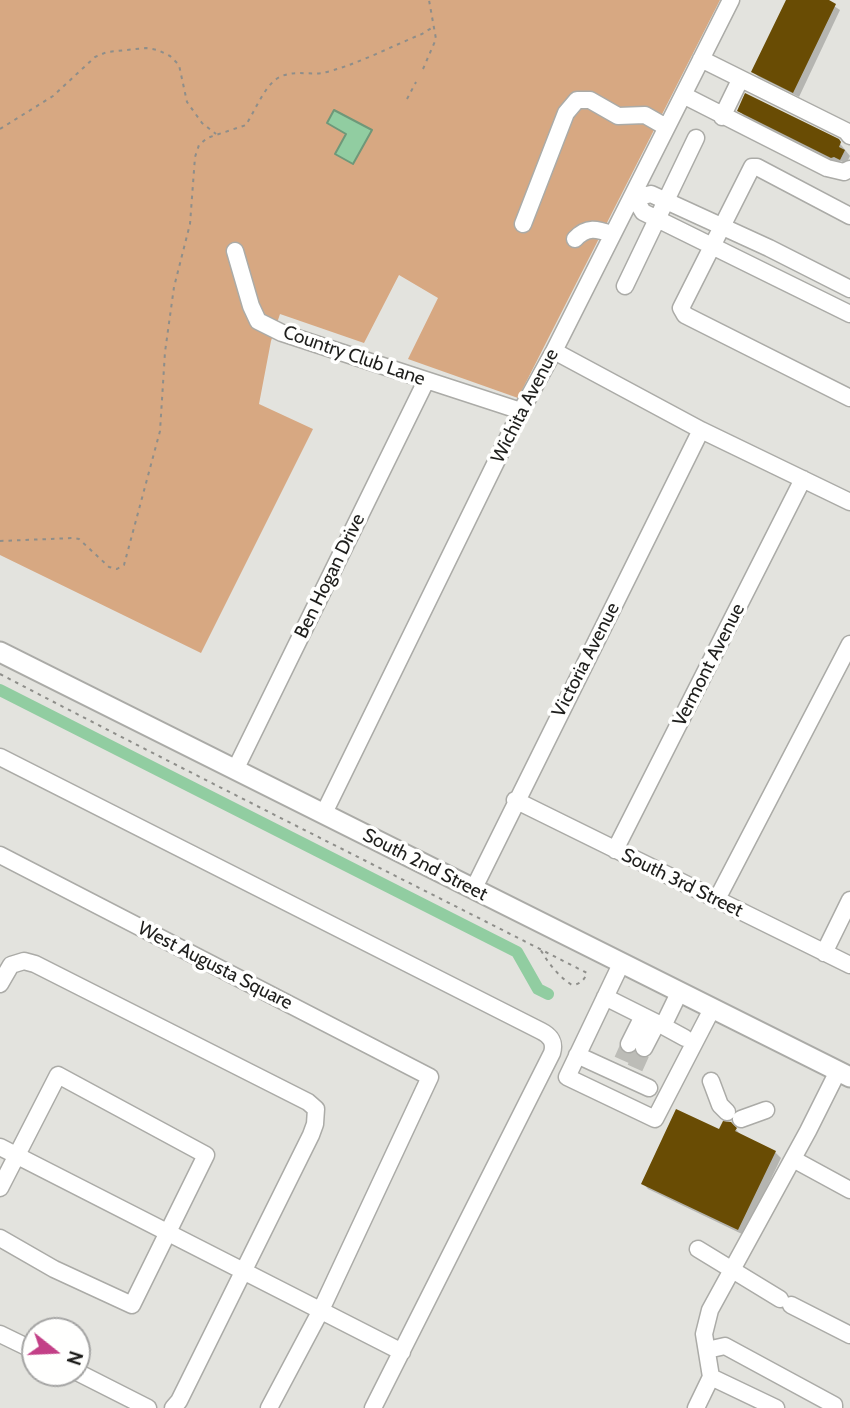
<!DOCTYPE html>
<style>
body{margin:0}
#map{position:relative;width:850px;height:1408px;overflow:hidden;background:#e3e3de;font-family:Cabin,sans-serif}
canvas{display:block}
.north{position:absolute;left:21px;top:1317px;width:70px;height:70px;box-sizing:border-box;background:#fffffe;border:2px solid #a5a5a4;border-radius:50%;rotate:108deg;font-size:19px;font-weight:700;line-height:28px;text-align:center;color:#1e1e1c}
.north::after{content:'';display:block;margin:auto;width:24px;height:32px;background:#c34087;clip-path:polygon(50% 0,100% 100%,50% 72%,0 100%)}
</style>
<div id="map">
<canvas width="850" height="1408"></canvas>
<div class="north">N</div>
</div>
<script>
const g = document.querySelector('canvas').getContext('2d');
g.lineJoin = 'round';
function fill(path, color) {
  g.fillStyle = color;
  g.fill(path, 'evenodd');
}
function strokePath(path, color, width, dash) {
  g.strokeStyle = color;
  g.lineWidth = width;
  g.lineCap = dash ? 'butt' : 'round';
  g.setLineDash(dash || []);
  g.stroke(path);
}
function label(font, color, halo, rows, align = 'center') {
  g.font = font + ' Cabin,sans-serif';
  g.lineWidth = 7;
  g.setLineDash([]);
  g.textBaseline = 'middle';
  g.strokeStyle = halo;
  g.fillStyle = color;
  for (const [text, x, y, turn = 0] of rows) {
    g.save();
    g.translate(x, y);
    g.rotate((+turn || 0) * Math.PI / 180);
    g.textAlign = isNaN(turn) ? turn : align;
    if (halo) g.strokeText(text, 0, 0);
    g.fillText(text, 0, 0);
    g.restore();
  }
}
const green = new Path2D(`
 M0 0H720L518 398 408 359 438 298 399 275 364 343 280 314 271 341 259 404 313 429 201 653 0 555Z`);
const water = new Path2D(`
 M334 110 372 130 353 164 335 154 346 134 327 123Z`);
const shadow = new Path2D(`
 M788 0H825L840 10 799 97 759 77 753 72Z
 M739 110 838 141 850 156 846 164 841 161 837 163 744 116Z
 M730 1123 741 1135 775 1152 781 1158 744 1235 648 1189 643 1183Z`);
const canal = new Path2D(`
 M0 690 517 952 538 989 548 994`);
const building = new Path2D(`
 M786 0H829L836 4 793 93 751 72Z
 M745 93 839 139 841 142 839 147 845 150 840 160 834 157 831 158 737 111Z
 M676 1109 719 1129 723 1121 731 1122 737 1128 735 1131 776 1151 738 1230 641 1184Z`);
const minorTunnel = new Path2D(`
 M622 1060 629 1044
 M635 1068 644 1048`);
const path = new Path2D(`
 M423 69 436 39 429 0
 M407 99 416 82
 M0 129 53 96 95 57 107 52 146 48 158 50 170 56 179 65 187 102 202 123 216 134
 M0 541 74 538 79 539 109 567 117 569 124 565 160 431 165 352 174 287 190 224 195 157 199 145 207 138 246 125C254 112 263 90 275 80 290 69 305 75 322 73 352 67 392 46 422 34L433 27
 M0 674C195 776 391 873 587 973 584 980 581 984 572 985 558 976 549 964 540 949`);
const minor = new Path2D(`
 M701 59 846 131 850 136
 M683 95 827 168 844 172 850 169
 M722 117 740 80
 M850 216 757 167H752L681 308 685 315 850 398
 M523 224 566 113 577 100H590L618 116 645 115 666 127
 M575 239C587 226 597 229 612 234
 M235 251 251 306 258 321 282 333 521 411
 M625 286 696 138
 M850 289 769 248 651 194 635 198 643 212 850 314
 M554 351 701 430 850 502
 M0 757 541 1031C551 1036 555 1043 552 1053L373 1408
 M235 770 426 381
 M515 800 850 965
 M324 813 521 411 554 351 731 0
 M615 850 803 479
 M0 855 430 1077 320 1312 269 1408
 M473 890 701 430
 M717 899 850 644
 M824 953 850 900
 M621 964 567 1077 655 1119 712 1009
 M0 984 11 965 24 961 35 964 308 1102 316 1109 315 1124 311 1135 179 1401 173 1408
 M605 997 663 1026 679 993
 M663 1026 685 1038
 M629 1044 643 1016
 M644 1048 657 1023
 M577 1055 649 1088
 M711 1081 720 1105 727 1112
 M741 1119 766 1110
 M0 1147 402 1352
 M793 1159 850 1190
 M0 1188 58 1075 206 1155 132 1305 54 1269 0 1238
 M698 1249 780 1299
 M791 1305 850 1335
 M0 1334 35 1351
 M707 1350 725 1346 834 1405V1408
 M77 1372 148 1408
 M711 1377 704 1334 710 1310 808 1131 838 1071
 M711 1377 776 1408
 M696 1408 711 1377`);
const major = new Path2D(`
 M0 652 850 1077`);
const streetNames = [
 ["Country Club Lane",354,356,19],
 ["Wichita Avenue",525,406,-63],
 ["Ben Hogan Drive",330,576,-64],
 ["Victoria Avenue",586,660,-63],
 ["Vermont Avenue",709,665,-63],
 ["South 2nd Street",425,865,27],
 ["South 3rd Street",682,883,26],
 ["West Augusta Square",215,966,27]
];
fill(green, '#d7a882');
fill(water, '#91cda1');
strokePath(water, '#6e9879', 2);
fill(shadow, '#0003');
strokePath(canal, '#91cda1', 12);
fill(building, '#694c04');
strokePath(minorTunnel, '#bcbcb7', 16, [16, 8]);
strokePath(minor, '#ababa7', 19);
strokePath(major, '#ababa7', 23);
strokePath(path, '#8e8e8a', 2, [3.5, 5]);
strokePath(minor, '#fff', 16);
strokePath(major, '#fff', 19);
label('19px', '#1e1e1c', '#fffffe', streetNames);
</script>
